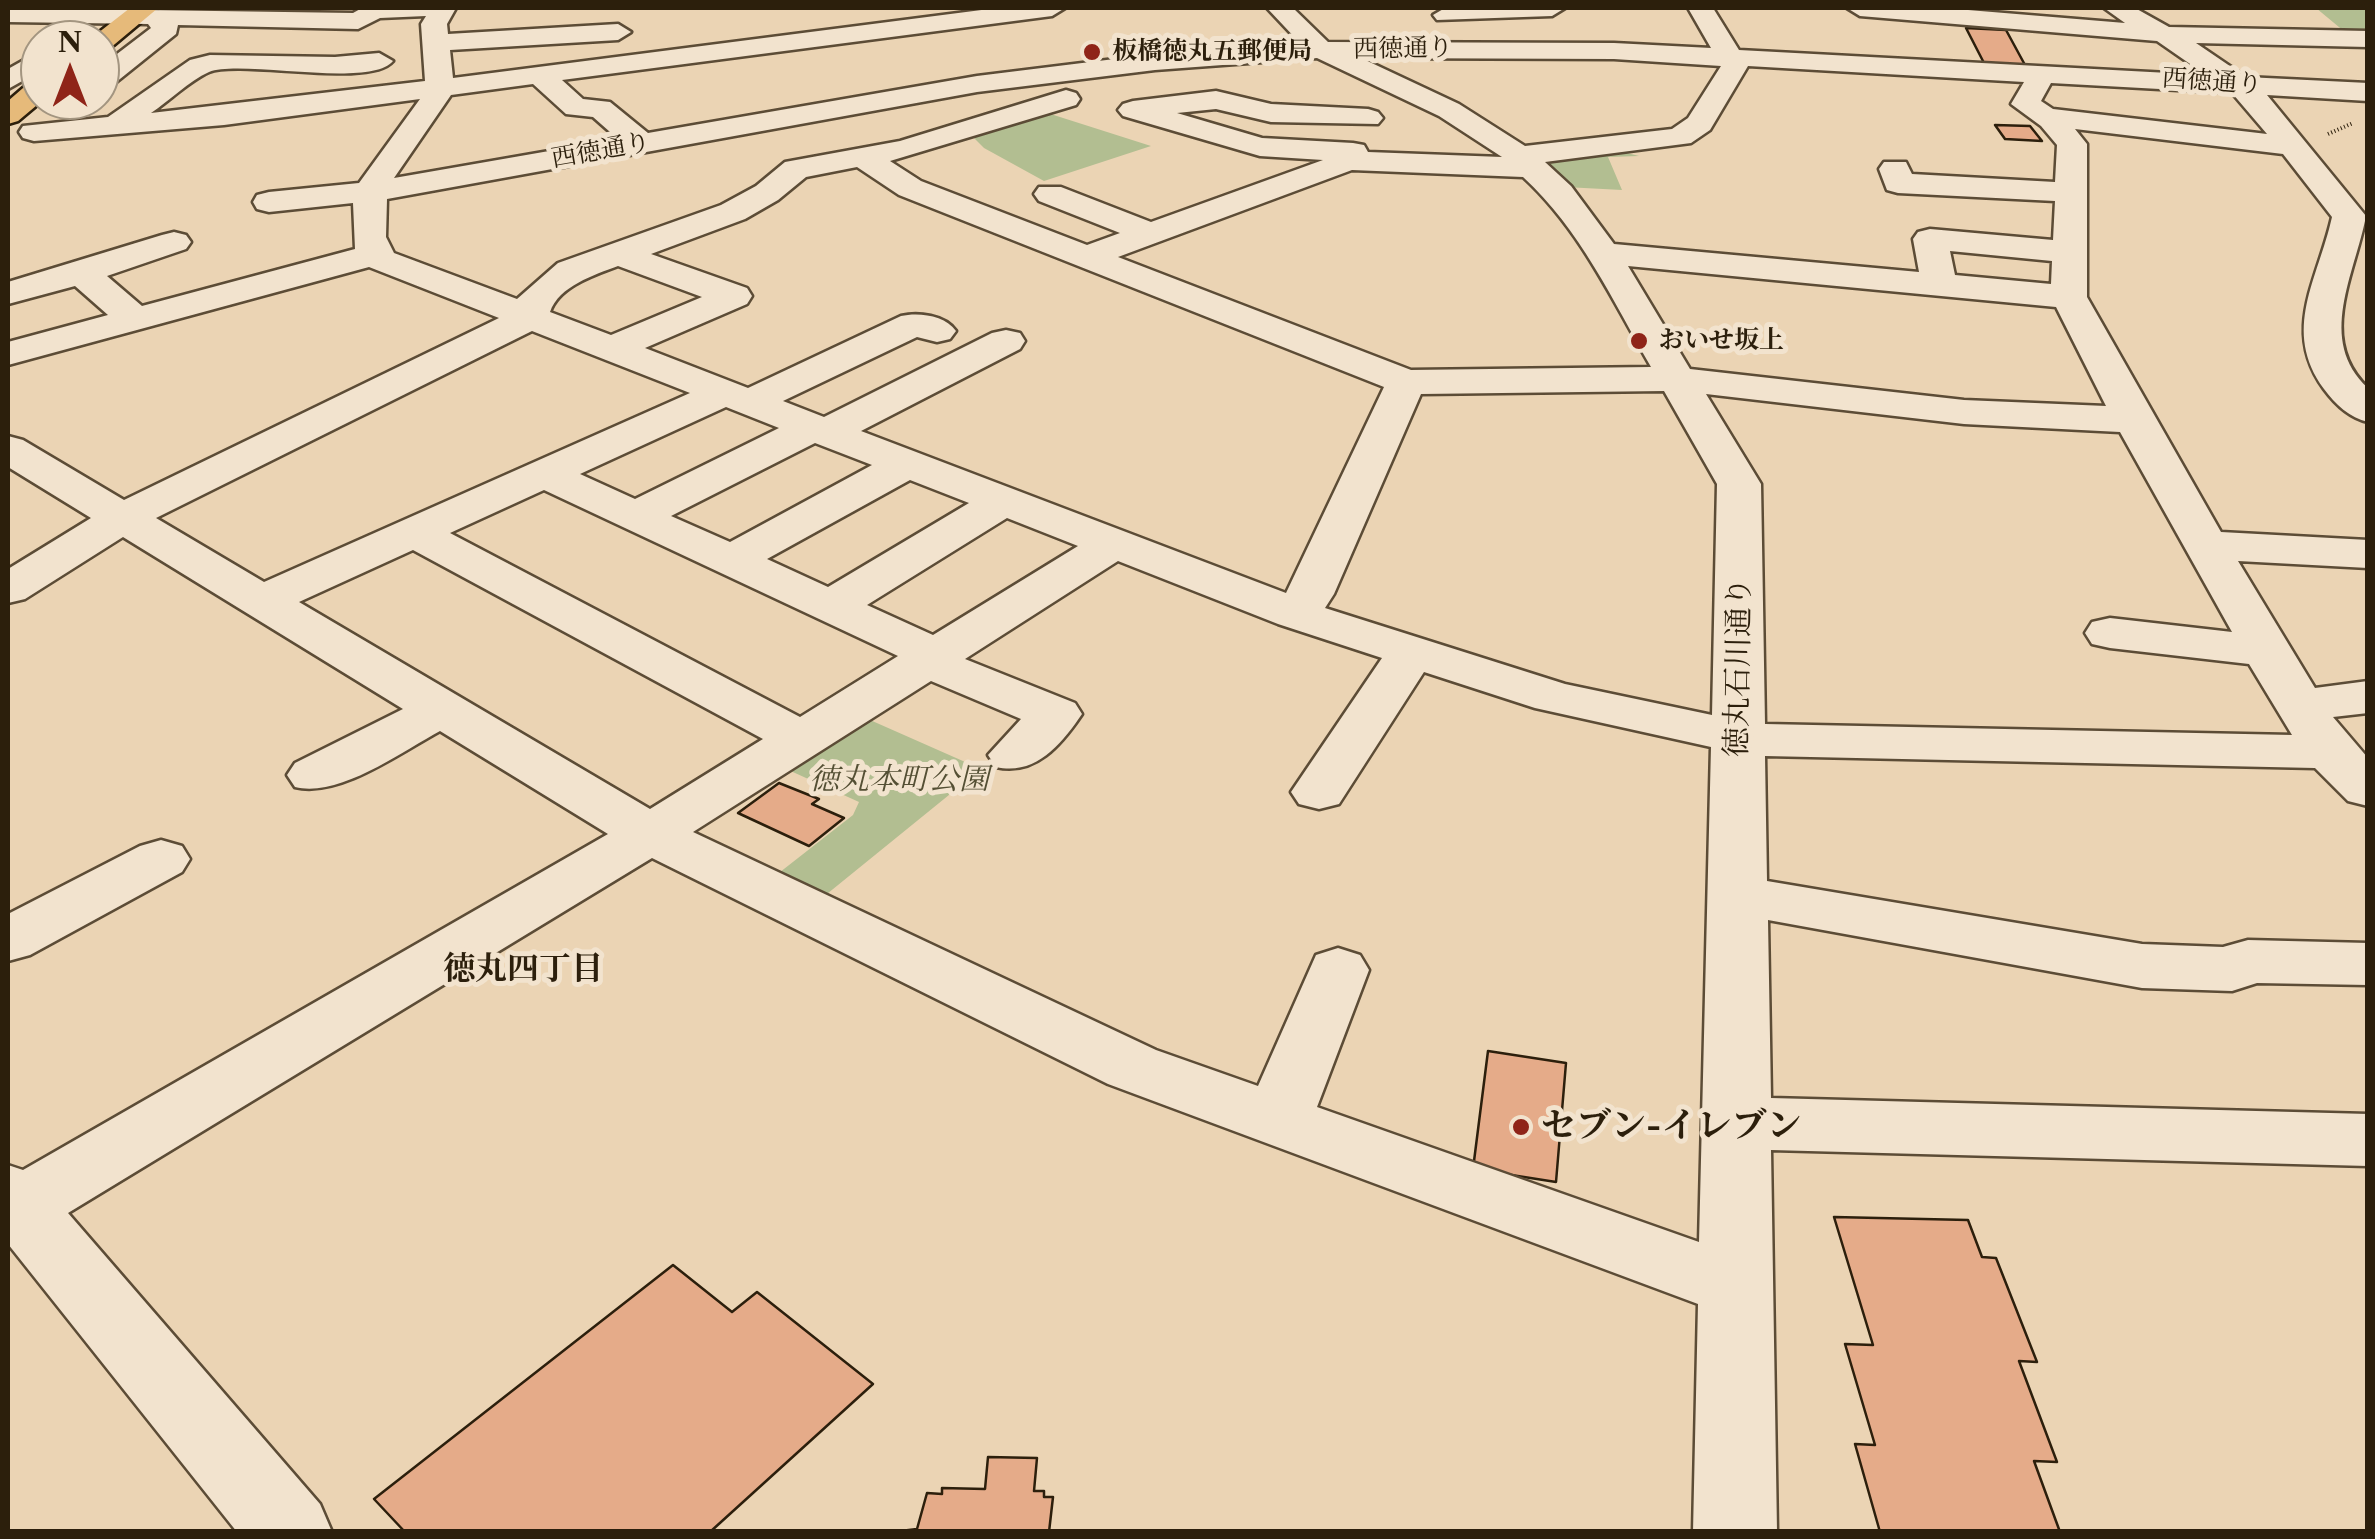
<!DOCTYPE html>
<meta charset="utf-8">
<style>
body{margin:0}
#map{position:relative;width:2375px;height:1539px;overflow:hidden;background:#ebd4b4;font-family:"Libre Caslon Text",serif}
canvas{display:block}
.frame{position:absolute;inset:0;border:10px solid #2c1f0c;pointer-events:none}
.north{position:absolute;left:20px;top:20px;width:100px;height:100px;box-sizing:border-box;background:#f2e3ce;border:2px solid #a39580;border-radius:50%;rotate:0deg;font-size:28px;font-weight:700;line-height:40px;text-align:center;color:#2c1f0c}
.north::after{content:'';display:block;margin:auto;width:35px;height:45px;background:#8f2418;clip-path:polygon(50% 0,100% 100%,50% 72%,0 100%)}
</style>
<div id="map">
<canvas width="2375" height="1539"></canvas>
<div class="frame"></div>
<div class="north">N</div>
</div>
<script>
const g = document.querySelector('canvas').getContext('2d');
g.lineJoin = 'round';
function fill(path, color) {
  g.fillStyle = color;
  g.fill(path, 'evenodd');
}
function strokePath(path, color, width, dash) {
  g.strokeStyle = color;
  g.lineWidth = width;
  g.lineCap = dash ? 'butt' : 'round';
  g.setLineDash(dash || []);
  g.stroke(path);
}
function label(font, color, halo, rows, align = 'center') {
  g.font = font + ' "Libre Caslon Text","Noto Serif JP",serif';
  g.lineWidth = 10;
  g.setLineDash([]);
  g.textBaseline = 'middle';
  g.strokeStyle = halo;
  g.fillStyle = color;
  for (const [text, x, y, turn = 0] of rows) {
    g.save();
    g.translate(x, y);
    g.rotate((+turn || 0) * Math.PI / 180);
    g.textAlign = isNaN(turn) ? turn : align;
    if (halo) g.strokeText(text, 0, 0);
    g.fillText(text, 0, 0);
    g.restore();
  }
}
const green = new Path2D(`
 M2316 8H2367V37H2351Z
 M1038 110 1151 146 1044 181 984 148 968 132Z
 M1623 152 1639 156 1608 157 1622 190 1565 187 1535 159Z
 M861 716 981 769 822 898 775 876 853 815 859 802 784 768Z`);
const building = new Path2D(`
 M1966 28 2006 30 2025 65 1984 63Z
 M1995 125 2030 126 2042 141 2005 139Z
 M779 783 819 799 812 804 844 818 809 846 738 813Z
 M1488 1051 1566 1063 1556 1182 1473 1169Z
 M1834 1217 1968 1220 1982 1257 1996 1258 2037 1362 2019 1361 2057 1462 2034 1461 2060 1532H1880L1855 1444 1875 1445 1845 1344 1873 1345Z
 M673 1265 732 1312 757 1292 873 1384 710 1532H405L374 1499Z
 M988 1457 1037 1458 1034 1491H1044V1497H1053L1049 1532H892L917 1529 927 1493 942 1494V1488L985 1489Z`);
const path = new Path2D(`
 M2328 134 2353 123`);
const minor = new Path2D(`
 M8 8 353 13 362 8H456L447 24 448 34 618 24 631 32 618 40 450 50 453 78 997 8H1065L1052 16 562 80 583 99 610 102 648 133 977 76 1155 54 1300 43 1267 8H1293L1328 42 1614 43 1711 48 1688 8H1713L1739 50 2206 75 2157 41 1860 16 1847 8H1944L2125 23 2104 8H2135L2169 27 2368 31V47L2196 43 2246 77 2368 83V101L2267 95 2366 216C2355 274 2316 340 2368 388V422C2350 418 2335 404 2324 389 2281 330 2318 280 2332 217L2283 154 2075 129 2087 144V297L2221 532 2368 540V568L2238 561 2315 688 2368 681V713L2333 717 2368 758V806L2348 801 2315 768 1765 756 1767 881 2142 944 2223 947 2248 940 2368 943V985L2257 983 2232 991 2142 988 1768 920 1771 1098 2368 1114V1166L1771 1150 1777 1532H1693L1698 1304 1108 1084 652 858 68 1213 320 1504 332 1532H237L8 1244V1165L23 1170 608 834 440 731C401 752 339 798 295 787L287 775 295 763 403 709 123 537 25 599 8 603V569L91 518 8 467V436L23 440 124 500 499 318 369 267 8 365V342L108 315 75 286 8 304V282L162 235 174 232 186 235 191 242 186 249 107 276 142 306 355 249 353 203 269 212 257 209 253 202 257 195 269 192 359 183 420 99 224 125 34 141 23 138 19 132 23 126 108 117 190 60 210 55 335 57 379 53 393 61C370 89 241 59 209 72 189 81 169 101 151 113L425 81 421 24 426 16 380 18 358 29 178 25 176 34 110 87 100 89V67L151 28 148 24 8 22ZM1317 58 1439 116 1502 157 1368 152 1364 145 1353 143 1262 138 1177 113 1216 109 1271 122 1378 124 1383 118 1378 112 1368 109 1271 104 1216 91 1133 101 1123 104 1118 110 1123 116 1260 156 1323 160 1151 222 1061 187H1039L1034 194 1039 201 1120 233 1087 245 921 181 890 161 1076 105 1080 99 1076 93 1066 90 900 141 785 162 756 186 721 205 558 263 517 299 394 253 386 237 387 199 977 92 1155 70ZM1361 58 1614 59 1721 66 1688 118 1672 129 1525 146 1459 104ZM1748 66 2024 82 2011 104 2041 126 2057 145 2055 182 1912 174 1906 162H1884L1879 169 1887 190 1898 193 2055 201 2053 240 1930 229 1918 232 1913 239 1919 272 1614 244 1571 186 1545 162 1691 143 1710 130ZM2051 83 2232 93 2267 134 2053 109 2041 101ZM533 84 566 114 593 117 618 139 394 178 451 95ZM857 167 899 195 1384 387 1286 593 861 431 1020 349 1025 341 1020 333 1006 330 992 333 824 417 783 401 917 337 937 342 950 339 956 331C945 315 918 312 901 316L748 388 645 348 747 304 752 296 747 288 651 254 745 219 778 200 806 177ZM1352 170 1523 177C1580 229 1613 301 1651 367L1411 370 1118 257ZM1950 251 2052 261 2051 284 1955 275ZM618 266 702 297 611 335 550 312C559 286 594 275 618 266ZM1628 266 2056 307 2106 406 1964 400 1690 369ZM532 331 690 393 264 582 156 518ZM1664 391 1717 484 1712 715 1565 684 1325 608 1334 594 1421 394ZM1706 394 1964 424 2120 432 2232 632 2110 618 2092 622 2085 633 2092 644 2110 648 2249 664 2292 735 1765 724 1761 484ZM726 407 779 428 635 499 580 474ZM815 443 872 465 730 542 671 516ZM910 480 969 503 828 587 767 559ZM544 490 898 656 800 717 450 533ZM1007 518 1078 546 933 635 867 605ZM413 550 763 739 650 809 299 602ZM1118 561 1278 624 1382 658 1291 792 1299 804 1319 809 1339 804 1424 672 1535 708 1711 747 1699 1242 1317 1107 1369 970 1360 955 1338 948 1316 955 1258 1086 1156 1050 693 832 931 681 1021 719 988 755 996 767C1035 776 1061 745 1082 714L1075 703 965 659Z
 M1445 8H1565L1552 16 1437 20 1433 15Z
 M40 51V71L8 89V69Z
 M161 840 182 846 190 859 182 872 30 955 8 961V914L140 846Z`);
const highway = new Path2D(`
 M130 8H158L109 49 100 51V40H89Z
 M40 80V100H43L18 121 8 124V101L30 82Z`);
const markers = [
 [1092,52,10,"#8f2418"],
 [1639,341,10,"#8f2418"],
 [1521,1127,10,"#8f2418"]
];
const farStreetnames = [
 ["西徳通り",1403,49,-1],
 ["西徳通り",2212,82,4],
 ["西徳通り",601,151,-10]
];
const farPoinames = [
 ["板橋徳丸五郵便局",1112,52],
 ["おいせ坂上",1659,341]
];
const streetNames = [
 ["徳丸石川通り",1739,667,-89]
];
const parkNames = [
 ["徳丸本町公園",899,780]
];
const neighbourhoodNames = [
 ["徳丸四丁目",523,970]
];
const nearPoinames = [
 ["セブン-イレブン",1541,1127]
];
fill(green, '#b2be91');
fill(building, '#e5ab89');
strokePath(building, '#2c1f0c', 2.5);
strokePath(minor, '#5c4c36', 5);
strokePath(highway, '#2c1f0c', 5);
strokePath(path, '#2c1f0c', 4, [1, 2.5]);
fill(minor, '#f2e3ce');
fill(highway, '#e6ba7a');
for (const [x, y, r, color] of markers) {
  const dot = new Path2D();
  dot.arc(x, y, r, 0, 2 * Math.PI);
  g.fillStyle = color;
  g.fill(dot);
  strokePath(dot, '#f2e3ce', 4);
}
label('25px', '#2c1f0c', '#f2e3ce', farStreetnames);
label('bold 25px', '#2c1f0c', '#f2e3ce', farPoinames, 'left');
label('30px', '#2c1f0c', '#f2e3ce', streetNames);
label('italic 30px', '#544f34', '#f2e3ce', parkNames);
label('bold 32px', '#2c1f0c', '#f2e3ce', neighbourhoodNames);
label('bold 35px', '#2c1f0c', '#f2e3ce', nearPoinames, 'left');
</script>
